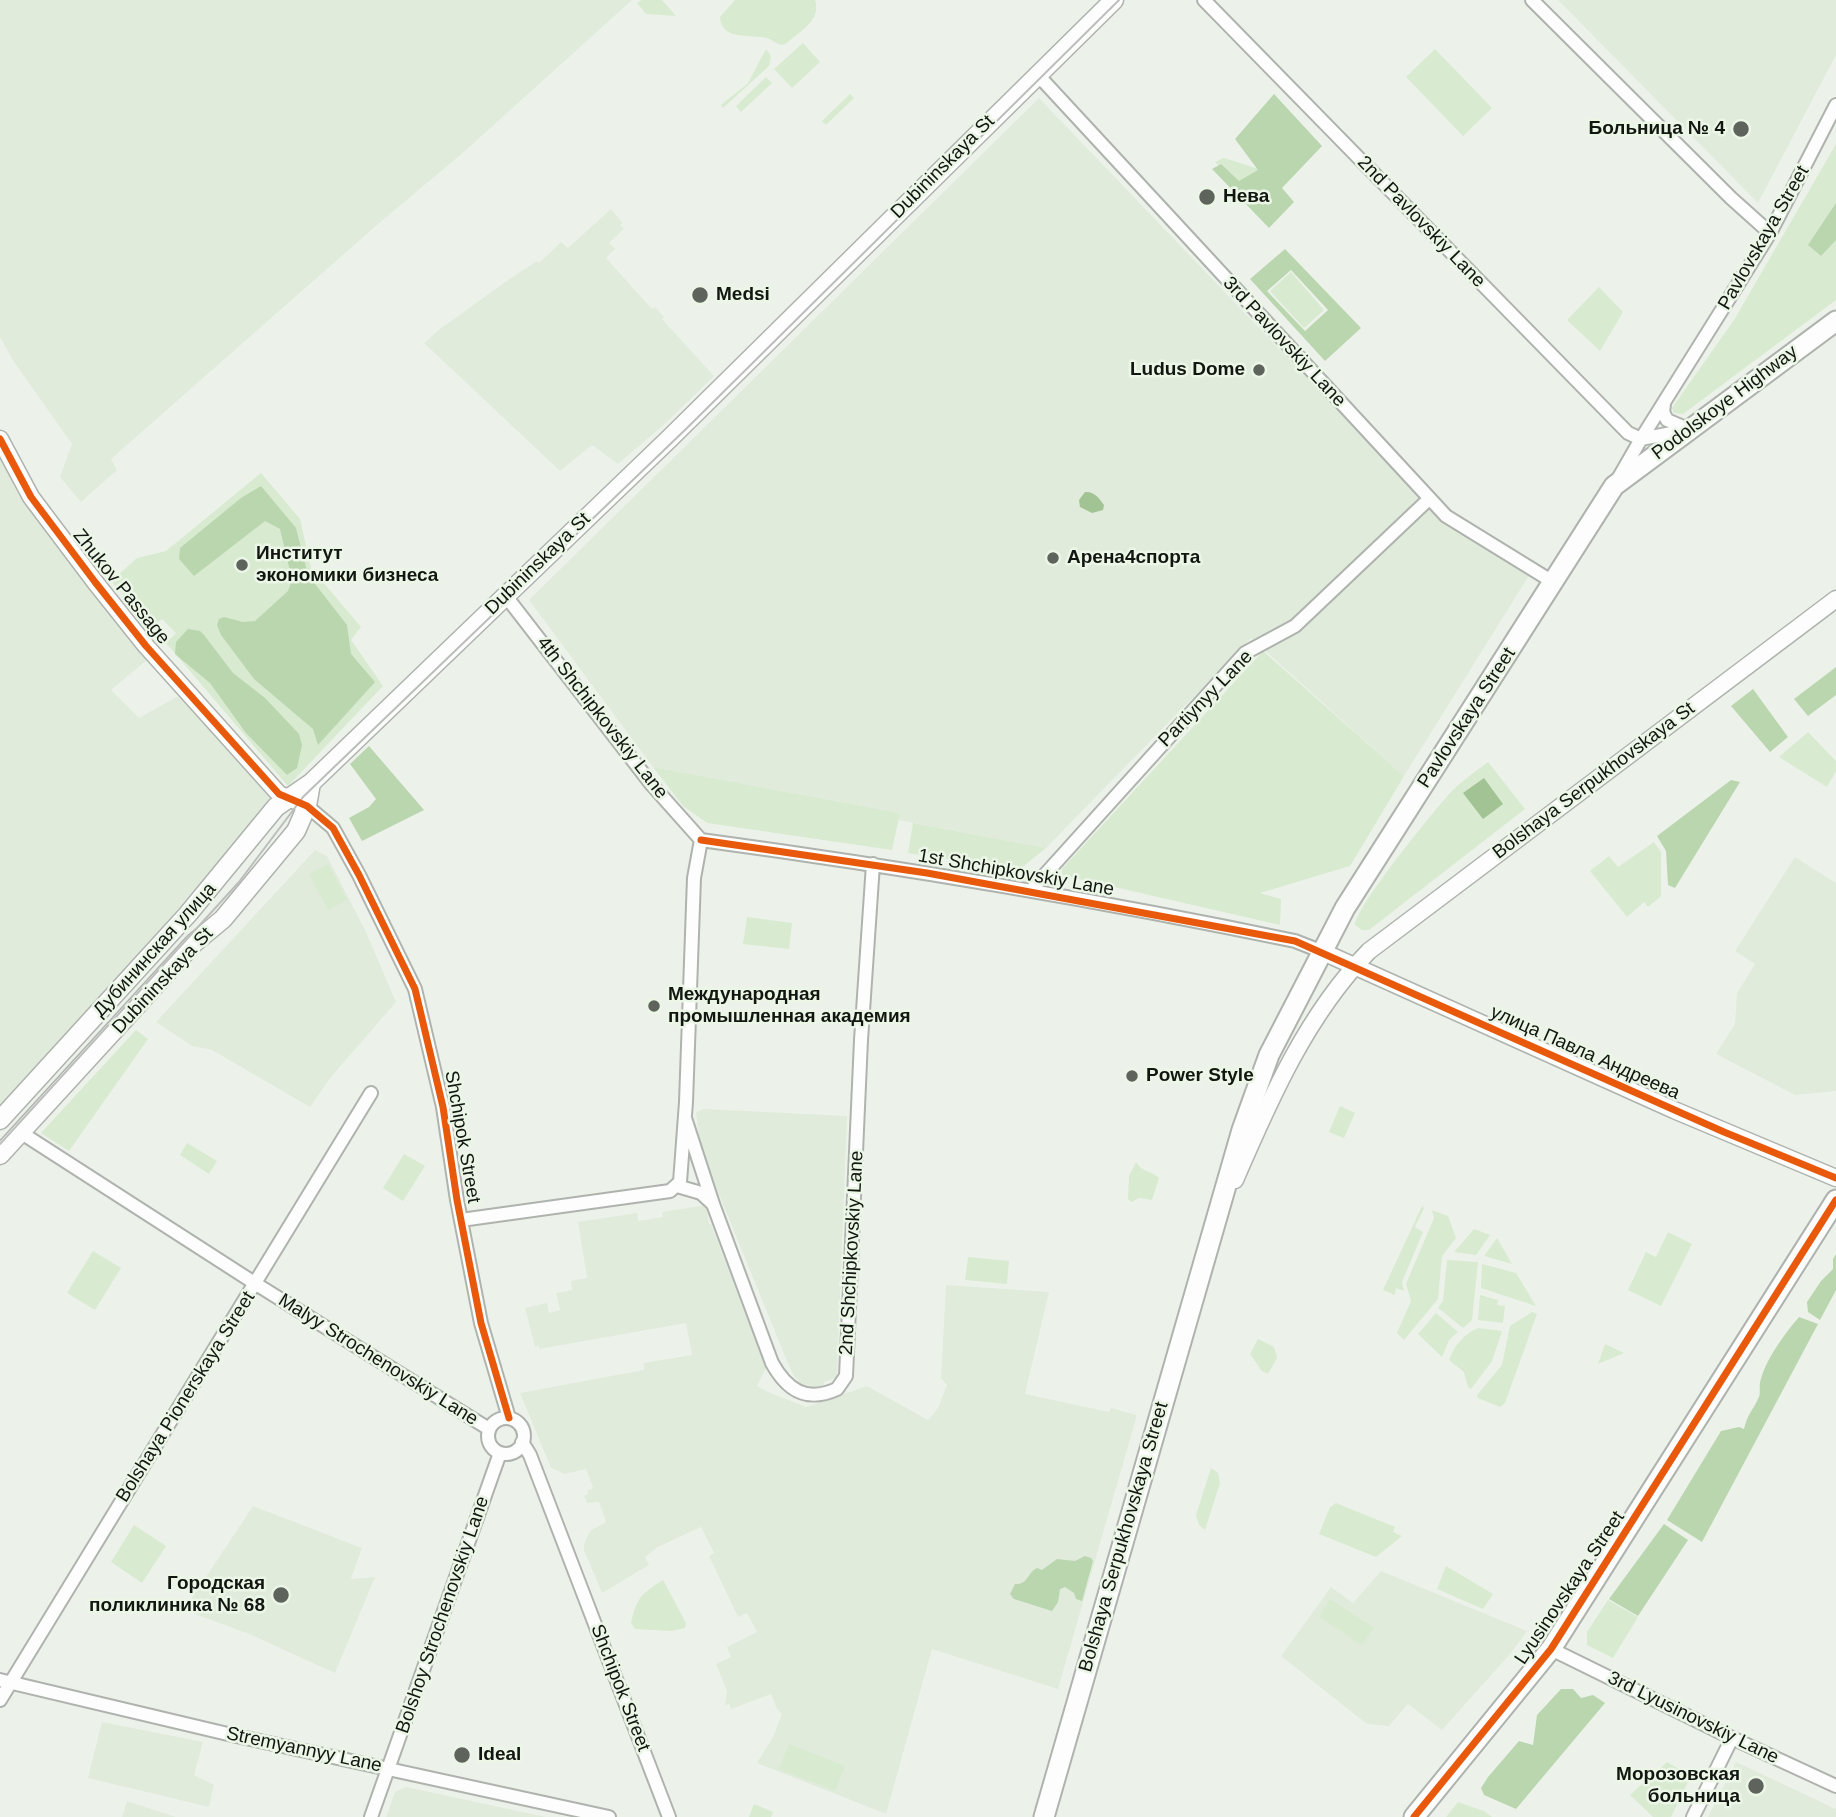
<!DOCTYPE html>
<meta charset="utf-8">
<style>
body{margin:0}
canvas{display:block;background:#ecf2ea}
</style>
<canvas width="1836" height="1817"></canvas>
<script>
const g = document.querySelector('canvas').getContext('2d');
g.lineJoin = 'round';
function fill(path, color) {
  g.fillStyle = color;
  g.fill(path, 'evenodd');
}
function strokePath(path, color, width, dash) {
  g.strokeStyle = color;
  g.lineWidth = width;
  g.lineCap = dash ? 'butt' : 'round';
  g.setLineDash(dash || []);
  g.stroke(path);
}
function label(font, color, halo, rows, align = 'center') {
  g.font = font + ' Arial,sans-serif';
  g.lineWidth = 5;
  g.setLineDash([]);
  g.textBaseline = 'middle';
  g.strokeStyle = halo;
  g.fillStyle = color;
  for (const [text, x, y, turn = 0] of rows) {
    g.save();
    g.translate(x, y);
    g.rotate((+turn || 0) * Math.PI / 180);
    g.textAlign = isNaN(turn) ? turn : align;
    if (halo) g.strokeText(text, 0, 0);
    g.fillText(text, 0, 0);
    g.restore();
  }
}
const built = new Path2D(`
 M0 0H632L465 151 378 224 111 459 117 470 81 502 60 477 72 444 14 362 0 337Z
 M1558 0H1836V55L1758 203Z
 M1039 98 1442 519 1530 574 1404 776 1251 638 1046 848 898 820 900 813 653 767 529 600Z
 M611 209 623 223 620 225 624 229 609 243 615 249 606 258 652 309 655 307 664 317 662 319 714 376 667 422 618 464 592 445 560 471 424 343 440 329 508 280 537 261 539 263 561 242 568 248Z
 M0 458 19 496 147 660 111 690 139 718 180 695 268 795 270 801 265 809 0 1113Z
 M315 850 327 856 366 932 396 1002 331 1077 310 1107 212 1050 192 1046 156 1022Z
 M1795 857 1836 883V1091L1795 1095 1716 1054 1735 1024 1737 993 1755 964 1735 951Z
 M704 1109 847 1116 837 1374 836 1378 824 1382 823 1387 817 1388 801 1383 794 1376 789 1366 701 1150 696 1112Z
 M706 1205 709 1224H711L766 1368 757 1386 768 1392 806 1407 867 1386 928 1420 938 1408 947 1385 941 1378 946 1285 1049 1292 1025 1394 1109 1412 1111 1408 1137 1415 1058 1689 932 1649 886 1814 757 1763 773 1737 782 1714 777 1709 771 1694 731 1709 729 1704 725 1705 727 1691 716 1664 731 1657 727 1647 757 1632 747 1613 738 1617 709 1556 714 1553 701 1527 658 1547 645 1557 649 1565 602 1593 584 1550V1544L590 1531 606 1522 599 1502 587 1503 584 1496 588 1494 587 1491 593 1488 586 1469 565 1474 551 1468 520 1393 644 1370V1363L692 1355 686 1323 539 1349V1346L535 1347 525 1308 547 1303 549 1313 560 1310 556 1293 572 1290 571 1281 587 1278 578 1222 637 1213 638 1221 663 1217 662 1212Z
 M253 1506 362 1548 351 1579 375 1577 335 1673 249 1634 184 1610Z
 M1381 1571 1527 1631 1511 1653 1442 1730 1408 1704 1389 1726 1367 1724 1281 1656 1331 1587 1353 1603Z
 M102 1722 203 1742 194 1775 214 1785 209 1807 88 1778Z
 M1736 1762 1836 1809V1817H1708Z
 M406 1787 546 1817H386L395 1792Z
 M127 1801 176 1817H122Z`);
const green = new Path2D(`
 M641 0H662L676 16 646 14 637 3Z
 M735 0H815C822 20 800 31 787 43L782 45C776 44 772 40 767 38 751 34 721 41 720 17Z
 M803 43 820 62 792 88 774 69Z
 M766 49 771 56 769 66 723 108 721 105 748 83Z
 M1435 49 1492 108 1463 136 1406 77Z
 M766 77 772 83 741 112 736 106Z
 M850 94 854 98 826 125 822 121Z
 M1836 144V300L1683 414 1674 413 1672 408 1734 320Z
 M1224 158 1275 174 1250 198 1215 162Z
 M1291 272 1324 310 1304 328 1270 291Z
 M1599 287 1623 312 1600 351 1567 320Z
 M261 473 300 519 311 568 361 627 351 640 383 686 288 786 166 643 176 633 162 619 152 627 111 581 137 558 166 551Z
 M1263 651 1404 776 1350 866 1260 893 1281 899 1280 925 1062 875V869Z
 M1808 732 1836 761V771L1827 787 1779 757Z
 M1488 762 1525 809 1369 930H1362L1355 925C1356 906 1433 812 1450 793 1460 782 1475 772 1488 762Z
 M653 767 900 813 892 850 707 823 683 806Z
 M913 823 1046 848 1020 869 908 853Z
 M1654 842 1661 852V896L1648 907 1644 902 1627 917 1590 871 1609 856 1618 867Z
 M328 864 347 900 328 910 309 874Z
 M747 917 792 923 789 949 743 944Z
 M136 1030 148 1039 69 1151 41 1133Z
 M1340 1106 1355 1113 1344 1138 1329 1132Z
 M187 1143 217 1161 209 1174 180 1155Z
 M404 1154 425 1166 403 1201 383 1188Z
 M1136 1162C1140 1171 1152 1171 1159 1178L1152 1200 1139 1198 1132 1202 1128 1199 1129 1176Z
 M1422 1206 1424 1208 1415 1227 1423 1232 1402 1282 1404 1291 1396 1288 1395 1295 1383 1290Z
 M1432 1210 1448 1216 1456 1238 1442 1256 1438 1299 1404 1340 1397 1333 1411 1301 1406 1284 1434 1218Z
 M1474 1229 1490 1235 1476 1255 1454 1252Z
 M1668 1232 1692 1244 1661 1306 1628 1290 1646 1252 1656 1257Z
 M1497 1238 1512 1264 1484 1256Z
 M93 1251 121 1268 95 1310 67 1293Z
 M968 1257 1009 1261 1007 1284 965 1280Z
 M1447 1260 1478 1262 1472 1320 1463 1328 1438 1308 1443 1301Z
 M1482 1264 1516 1273 1536 1306 1481 1288Z
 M1480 1295 1498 1300 1497 1305 1505 1306 1503 1323 1478 1320Z
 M1532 1312 1537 1314 1505 1403 1500 1407 1478 1398 1477 1395 1502 1365 1510 1326Z
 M1436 1313 1458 1332 1449 1340 1442 1357 1418 1334Z
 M1478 1328 1502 1331 1492 1361 1471 1389 1468 1387 1464 1372 1449 1360C1454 1346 1464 1334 1478 1328Z
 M1258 1339 1274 1347 1277 1358 1268 1374 1262 1371 1250 1354Z
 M1605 1344 1624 1353 1598 1364Z
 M1211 1468 1218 1473 1220 1483 1205 1530 1199 1525 1196 1515Z
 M1336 1503 1395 1527 1393 1532 1402 1536 1376 1557 1319 1534 1330 1507Z
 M134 1525 166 1546 142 1583 111 1562Z
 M1446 1566 1493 1594 1483 1609 1437 1589Z
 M663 1580 686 1623 685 1628 671 1631 635 1629 631 1623C637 1597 641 1594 663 1580Z
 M1330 1599 1374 1628 1362 1645 1319 1617Z
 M1608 1600 1638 1617 1613 1658 1587 1645V1632Z
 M789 1744 845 1766 835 1791 779 1769Z
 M1667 1762 1691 1776 1671 1817H1653L1630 1795Z
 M1458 1802 1484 1811 1492 1817H1446Z
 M754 1804 773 1812 771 1817H749Z`);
const forest = new Path2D(`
 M1274 94 1322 146 1282 188 1294 202 1269 228 1212 169 1221 164 1239 181 1258 170 1235 139Z
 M1836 203V240L1821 256 1808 245Z
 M1285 249 1361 328 1325 361 1250 279ZM1291 270 1328 310 1305 331 1267 291Z
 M261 486 296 528 308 575 347 625 351 654 375 682 318 745 313 729 254 679 221 635 217 625 219 619 224 617 243 622 255 621 288 591 292 580 280 529 265 521 194 576 179 559 180 548 241 498Z
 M188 629 200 631 204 635 233 673 265 698 299 734 302 745 297 768 287 775 246 733 210 683 175 654 176 642Z
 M1836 667V695L1808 716 1794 699Z
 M1753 689 1788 737 1770 752 1731 706Z
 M369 746 424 810 362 841 349 818 369 807 376 799 350 764Z
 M1731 780 1740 782 1675 888 1668 885 1666 851 1657 836Z
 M1836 1254V1290L1820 1320 1808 1312 1807 1302 1821 1281 1833 1269V1259Z
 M1799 1317 1818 1324 1702 1542 1667 1520 1721 1431 1739 1427 1744 1429C1748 1413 1752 1412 1758 1399 1761 1394 1759 1389 1760 1383 1764 1362 1785 1333 1799 1317Z
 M1664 1524 1688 1540 1638 1616 1609 1599Z
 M1085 1556 1091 1558 1093 1561 1082 1601 1076 1599 1074 1593 1065 1587 1060 1589 1058 1602 1052 1611 1014 1599 1010 1594 1015 1584C1028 1585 1027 1573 1037 1568L1042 1570 1057 1559 1075 1561Z
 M1561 1689H1573L1581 1698 1593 1695 1605 1703 1516 1809 1484 1795 1481 1788 1488 1777 1519 1741 1533 1745 1537 1715Z`);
const water = new Path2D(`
 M1085 492C1094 491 1099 498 1104 505L1103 510 1092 513 1080 507 1079 500Z
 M1484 778 1503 804 1483 819 1463 793Z`);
const minor = new Path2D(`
 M1204 0 1628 433 1641 439 1682 431
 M1532 0 1731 198 1770 233
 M1037 74 1446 516 1553 582
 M1664 404 1663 412 1667 420 1688 429
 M1618 479 1641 439 1770 233 1836 105
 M505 595 652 785 701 840
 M307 806 333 828 359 875 415 989 443 1107 457 1200 481 1323 509 1418
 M701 840C900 867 1098 900 1295 941L1323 952
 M1031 890 1245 653 1295 626 1429 499
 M685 1118 713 1204 772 1363C787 1390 806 1403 837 1389L846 1376 861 1040 873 864
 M20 1132 256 1284 489 1429
 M677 1186 701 1193 713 1204
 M461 1220 670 1191 680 1182 686 1102 694 878 701 840
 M488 1436a18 18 0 1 1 36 0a18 18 0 1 1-36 0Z
 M522 1442 530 1455 669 1817
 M1551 1649 1732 1738 1836 1786
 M0 1680 232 1735 609 1817
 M0 1700 371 1093
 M371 1817 500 1453
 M1693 1817 1732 1738`);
const tertiary = new Path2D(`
 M0 439 31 497 95 582 146 646 279 794 298 802
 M1323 952 1674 1110 1836 1178
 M1235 1180C1270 1099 1307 1014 1369 951L1836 599`);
const secondary = new Path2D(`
 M0 1120 188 914 276 807 311 783 669 439 1114 0
 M0 1155 194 943 223 919 296 831 307 806 311 783`);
const primary = new Path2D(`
 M1044 1817 1242 1130 1269 1055 1345 908 1614 486 1836 321
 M1414 1817 1551 1649 1836 1200`);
const tram = new Path2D(`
 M0 1144 239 882 303 797 686 429 1119 0`);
const cycleway = new Path2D(`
 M0 439 31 497 95 582 146 646 279 794 307 806 333 828 359 875 415 989 443 1107 457 1200 481 1323 509 1418
 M701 840 927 873 1295 941 1724 1132 1836 1178
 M1414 1817 1551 1649 1836 1200`);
const markers = [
 [1741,129,9,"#5e635c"],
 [1207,197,9,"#5e635c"],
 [700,295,9,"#5e635c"],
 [1259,370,7,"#5e635c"],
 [1053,558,7,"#5e635c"],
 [242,565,7,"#5e635c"],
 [654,1006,7,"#5e635c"],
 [1132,1076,7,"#5e635c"],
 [281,1595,9,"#5e635c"],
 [462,1755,9,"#5e635c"],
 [1756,1786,9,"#5e635c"]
];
const poiNames = [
 ["Больница № 4",1725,129,"right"],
 ["Нева",1223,197],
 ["Medsi",716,295],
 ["Ludus Dome",1245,370,"right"],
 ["Институт",256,554],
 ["экономики бизнеса",256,576],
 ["Арена4спорта",1067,558],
 ["Международная",668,995],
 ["промышленная академия",668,1017],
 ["Power Style",1146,1076],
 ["Городская",265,1584,"right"],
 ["поликлиника № 68",265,1606,"right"],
 ["Ideal",478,1755],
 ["Морозовская",1740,1775,"right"],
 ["больница",1740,1797,"right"]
];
const streetNames = [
 ["Dubininskaya St",943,167,-45],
 ["2nd Pavlovskiy Lane",1421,222,46],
 ["Pavlovskaya Street",1764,238,-60],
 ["3rd Pavlovskiy Lane",1284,342,47],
 ["Podolskoye Highway",1725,403,-37],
 ["Dubininskaya St",538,564,-44],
 ["Zhukov Passage",121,587,51],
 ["Partiynyy Lane",1206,699,-46],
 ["4th Shchipkovskiy Lane",602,718,52],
 ["Pavlovskaya Street",1467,718,-57],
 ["Bolshaya Serpukhovskaya St",1594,781,-37],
 ["1st Shchipkovskiy Lane",1016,873,10],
 ["Дубининская улица",155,950,-48],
 ["Dubininskaya St",163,981,-47],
 ["улица Павла Андреева",1585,1053,24],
 ["Shchipok Street",462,1137,80],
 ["2nd Shchipkovskiy Lane",852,1253,-87],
 ["Malyy Strochenovskiy Lane",378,1360,32],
 ["Bolshaya Pionerskaya Street",186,1397,-58],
 ["Bolshaya Serpukhovskaya Street",1124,1537,-74],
 ["Lyusinovskaya Street",1570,1588,-56],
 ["Bolshoy Strochenovskiy Lane",443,1615,-71],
 ["Shchipok Street",620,1688,69],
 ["3rd Lyusinovskiy Lane",1693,1718,26],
 ["Stremyannyy Lane",304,1750,12]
];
fill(built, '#e0ebdc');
fill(green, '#d8ead0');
fill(forest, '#bad6af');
fill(water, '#a2c394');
strokePath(minor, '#afb3ae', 16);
strokePath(tertiary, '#afb3ae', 19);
strokePath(secondary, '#afb3ae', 21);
strokePath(primary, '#afb3ae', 23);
strokePath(minor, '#fcfdfc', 12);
strokePath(tertiary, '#fcfdfc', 16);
strokePath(secondary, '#fcfdfc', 18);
strokePath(primary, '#fcfdfc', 19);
strokePath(tram, '#bcbebc', 2);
strokePath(cycleway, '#e8590c', 7);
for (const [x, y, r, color] of markers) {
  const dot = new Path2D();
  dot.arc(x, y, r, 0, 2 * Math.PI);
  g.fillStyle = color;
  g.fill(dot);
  strokePath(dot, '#ebf6e7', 2.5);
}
label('bold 19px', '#121610', '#ebf6e7', poiNames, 'left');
label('19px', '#121610', '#ebf6e7', streetNames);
</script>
